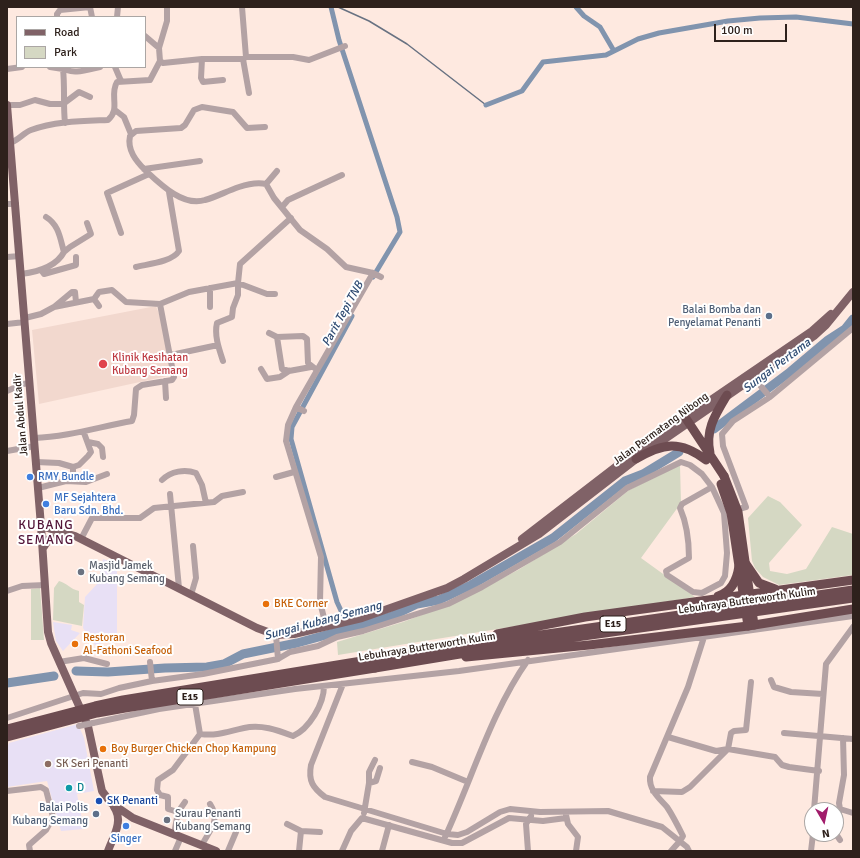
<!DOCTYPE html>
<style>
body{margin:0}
#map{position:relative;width:860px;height:858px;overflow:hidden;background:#fee9e0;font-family:Signika,sans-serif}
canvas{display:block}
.frame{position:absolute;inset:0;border:8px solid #2e211c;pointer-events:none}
.legend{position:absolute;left:16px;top:16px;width:130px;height:52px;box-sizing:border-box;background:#fff;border:1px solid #aba6a4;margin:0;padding:5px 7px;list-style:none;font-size:12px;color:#2e211c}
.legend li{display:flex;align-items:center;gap:8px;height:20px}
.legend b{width:20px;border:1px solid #aba6a4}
.north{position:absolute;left:804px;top:802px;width:40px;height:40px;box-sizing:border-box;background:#fff;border:1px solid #aba6a4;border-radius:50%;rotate:171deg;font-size:11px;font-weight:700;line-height:16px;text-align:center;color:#2e211c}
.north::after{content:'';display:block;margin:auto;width:14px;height:18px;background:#a11c6b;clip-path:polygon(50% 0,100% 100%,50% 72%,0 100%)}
.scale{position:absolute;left:714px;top:24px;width:73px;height:18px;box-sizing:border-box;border:2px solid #2e211c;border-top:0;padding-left:5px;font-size:12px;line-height:14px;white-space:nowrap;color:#2e211c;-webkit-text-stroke:3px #fff;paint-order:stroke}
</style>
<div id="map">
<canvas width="860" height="858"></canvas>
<div class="frame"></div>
<ul class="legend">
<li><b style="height:5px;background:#806267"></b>Road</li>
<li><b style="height:11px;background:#d5d8c3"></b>Park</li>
</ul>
<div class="north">N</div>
<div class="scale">100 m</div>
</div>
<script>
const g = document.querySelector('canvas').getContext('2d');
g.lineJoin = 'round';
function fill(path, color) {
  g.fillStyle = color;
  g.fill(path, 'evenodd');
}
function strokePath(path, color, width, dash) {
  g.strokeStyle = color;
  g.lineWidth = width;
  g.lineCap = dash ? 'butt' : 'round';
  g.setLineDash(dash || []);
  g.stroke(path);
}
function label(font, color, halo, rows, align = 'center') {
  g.font = font + ' Signika,sans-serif';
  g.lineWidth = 4;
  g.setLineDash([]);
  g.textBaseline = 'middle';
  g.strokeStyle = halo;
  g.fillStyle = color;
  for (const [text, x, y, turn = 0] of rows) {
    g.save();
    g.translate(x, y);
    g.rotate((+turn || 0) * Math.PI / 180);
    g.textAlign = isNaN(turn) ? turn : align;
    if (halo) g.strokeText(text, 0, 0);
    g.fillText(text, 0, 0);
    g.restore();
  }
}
const built = new Path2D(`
 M156 306 163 324 172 375 39 404 32 330Z`);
const education = new Path2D(`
 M103 559 117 564V639L95 645 83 628 85 597 98 583Z
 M53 622 72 625 71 630 80 633 63 651 56 641Z
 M78 724 84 738 94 791 77 794 84 829 61 831 47 781 7 787V748L9 743Z`);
const green = new Path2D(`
 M680 465 681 503 641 558 695 597 338 655 337 642 403 622 456 602 518 570 576 534 629 490Z
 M768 496 780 502 802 525 769 563 770 571 787 574 806 569 832 527 853 534V575L779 585 763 577 755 568 752 561 748 518Z
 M59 581C67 583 70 589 79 591V602L84 605 82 626 53 620 54 588Z
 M40 588 44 640H31V589Z`);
const stream = new Path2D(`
 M338 7 369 21 407 44 486 105`);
const canal = new Path2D(`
 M331 7 339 40 397 217 400 232 373 277
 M576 7 584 16 600 27 614 51
 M486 105 522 91 543 62 606 55 638 39 659 33 728 21 760 18 796 17 853 24
 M349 628 337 602 291 439 292 427 352 316`);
const river = new Path2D(`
 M714 429 790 372 828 340 845 329 853 319
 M76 671 108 672 165 668 207 667 224 664 243 654 297 643 373 622 392 616 417 604 439 600 471 585 553 538 625 481 643 474 679 452
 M7 683 54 676`);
const minor = new Path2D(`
 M90 7 92 17
 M242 7 246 57
 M57 17V14L60 10 90 7
 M117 17 118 7
 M145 36 159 48
 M202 59 201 78 203 82 223 80
 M243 59 249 93
 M160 61 163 63 202 59H243L246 57H293L309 60 345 46
 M50 67 63 69C65 87 63 105 65 123
 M63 67C70 76 90 69 100 67
 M115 67 121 81
 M7 69 22 67
 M7 105H20L35 100 50 104H63L79 92 90 97
 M115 110 124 117 131 134
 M265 127 247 128 233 112 202 107 194 110 185 125 181 128 136 131 130 136C127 150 136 161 145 170 160 184 183 207 205 200 216 197 227 191 239 187 248 184 256 182 266 184L274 198 300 230 327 249 346 267 373 273 381 277
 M10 143C19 140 23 133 31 130 55 121 84 121 108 120 121 109 109 95 117 82L150 80 160 61 159 48 167 21V7
 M144 169 200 161
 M266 184 277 171
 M7 204H16
 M282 207 288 200 342 175
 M121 233 107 193 149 174
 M64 252 70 247 91 234 87 223
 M7 257 20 256
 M136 267C148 264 172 262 179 251L169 192
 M41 270 44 274 76 265V257
 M21 274C37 272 56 267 64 252 60 238 59 225 46 217
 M210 288V307
 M99 306 94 299 99 292 112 290 126 302 160 304 189 292 238 283 267 294H275
 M54 307 72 292H75L76 302
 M25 318 41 314 54 307 94 299
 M7 324 25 322
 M269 333 277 337 303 336 307 339 308 363 317 370
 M277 337 282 369 289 371 311 367
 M171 355 218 345
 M223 361C219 349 214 335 217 323L232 317 233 308 238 295V283L240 264 291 218
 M261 369 267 379 280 377 289 371
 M754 378 770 397
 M165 381 166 398
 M7 391 23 384 30 383
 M296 407 304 411
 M34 438C67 437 99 427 132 421L134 415 136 389 142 385 172 380 174 377 160 304
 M88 442 98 444 102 448 103 457
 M7 451 35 446
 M36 462 59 463 73 467 79 465 88 456 91 452 84 433
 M276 477 294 472
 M162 480C171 471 185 469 196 473L202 485 206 503
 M73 481V467
 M38 488 66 481 86 482 107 474
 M170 494 179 588
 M735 510 746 507 723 446 722 434 733 421 770 397 853 328
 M81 539 92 518H140L154 508 214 502 222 496 243 492
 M7 591 22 586 45 585
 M191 595 196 578 193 546
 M326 626 320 602 321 557 286 441 288 425 296 407 373 273
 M276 635 278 659
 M59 662 84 658 107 664
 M150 662 152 681
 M771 680 774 687 791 692 823 694
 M343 684 311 765C308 781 313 788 325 797L447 834 458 835 467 832 500 812 510 809 540 812 608 811 662 827 687 847 689 851
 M7 718 83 693 101 694 119 688 152 681 203 674 278 659 290 652 318 646 337 637 363 631 448 604 482 587 560 542 627 488 681 462 690 465 702 474 712 487 724 513 727 553 725 576 721 583 702 593 693 592 667 575 666 571 689 558C689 540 687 524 680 508L682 504 712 487
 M93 723 159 709 295 689 459 671 853 616
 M784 733 853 739
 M200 734C218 736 226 732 244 728 261 724 277 730 293 736 309 729 324 704 324 686
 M668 737 716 751 728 749 775 757 782 765 789 767 819 771
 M412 762 432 767 468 782
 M369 783V772L375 760
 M7 791 41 787 46 790 53 817 46 830 29 845 30 851
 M653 791 682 792 690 787 728 749 731 733 734 731 746 730 751 682
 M840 809 853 813
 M814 810 826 664 853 627
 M178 812 185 802
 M364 813 369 783 376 781 380 768
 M566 815 568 824 578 837 576 851
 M836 821 840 809 839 803 844 775 843 738
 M287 824 301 831 299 851
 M301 831 320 832
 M174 834 178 812 168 809V797L160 795 157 790 158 780 173 770 200 734 195 704
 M836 834 840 840
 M445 837C472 779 491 712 528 660
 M202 845C210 829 221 821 210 804
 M175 851 181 837
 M228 851 236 832
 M342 851 351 831 362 818 452 843H462L509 818 543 821 566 818
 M382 851 389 825
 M528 851 526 824 531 816
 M671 851 680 841 683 836C678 826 673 816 667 807 659 798 649 790 650 777L688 687 704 637
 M811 851 813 834`);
const major = new Path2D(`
 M7 105 41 526 48 632 51 643 88 726 102 791 111 803 133 818 216 851
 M41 526 75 536 257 628 276 635 294 634 362 618 447 588 464 579 539 534 636 459 814 336 826 325 853 292
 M522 539 639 449 812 331 831 314
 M43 548 49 539 68 536
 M108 851C113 837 124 821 114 807`);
const highway = new Path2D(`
 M685 417 724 476
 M710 453C705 430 715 415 727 395
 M636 459C663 443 680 440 706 460
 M746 564 759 583 775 589
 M718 596C732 592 737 580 739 566
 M497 634 585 617 853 580
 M466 657 589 645 748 626 853 609
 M374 659 853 590
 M375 668 484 650 853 598`);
const minorBridge = new Path2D(`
 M79 726 93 723`);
const highwayBridge = new Path2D(`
 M724 476 738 512 754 625
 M721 484 731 513 748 626
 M7 729 95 706 123 700 374 659
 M7 737 97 713 125 708 375 668`);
const markers = [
 [769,316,4,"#5c6f8a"],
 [103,364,5,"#e0444e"],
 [30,477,4,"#3f7fe0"],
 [46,504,4,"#3f7fe0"],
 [81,572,4,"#6b7280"],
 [266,604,4,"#e8710a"],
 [75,644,4,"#e8710a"],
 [103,749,4,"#e8710a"],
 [48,764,4,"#8d6e63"],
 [69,788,4,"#0f9aa8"],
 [99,801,4,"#1a4fb4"],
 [96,814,4,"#5c6f8a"],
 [167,820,4,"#6b7280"],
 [126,826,4,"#3f7fe0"]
];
const shields = [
 [613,624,26],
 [190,697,26]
];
const shieldNames = [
 ["E15",613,624],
 ["E15",190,697]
];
const serviceNames = [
 ["Balai Bomba dan",761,310],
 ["Penyelamat Penanti",761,323],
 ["Balai Polis",88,808],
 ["Kubang Semang",88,821]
];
const healthNames = [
 ["Klinik Kesihatan",112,358],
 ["Kubang Semang",112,371]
];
const streetNames = [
 ["Jalan Abdul Kadir",21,415,-95],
 ["Jalan Permatang Nibong",661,429,-36],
 ["Lebuhraya Butterworth Kulim",747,601,-8],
 ["Lebuhraya Butterworth Kulim",427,647,-9]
];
const shopNames = [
 ["RMY Bundle",38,477],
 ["MF Sejahtera",54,498],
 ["Baru Sdn. Bhd.",54,511],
 ["Singer",126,839,"center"]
];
const worshipNames = [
 ["Masjid Jamek",89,566],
 ["Kubang Semang",89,579],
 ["Surau Penanti",175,814],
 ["Kubang Semang",175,827]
];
const foodNames = [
 ["BKE Corner",274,604],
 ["Restoran",83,638],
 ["Al-Fathoni Seafood",83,651],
 ["Boy Burger Chicken Chop Kampung",111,749]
];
const educationNames = [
 ["SK Seri Penanti",56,764]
];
const cultureNames = [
 ["D",77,788]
];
const transitNames = [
 ["SK Penanti",107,801]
];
const waterNames = [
 ["Parit Tepi TNB",343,314,-61],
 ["Sungai Pertama",777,366,-37],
 ["Sungai Kubang Semang",323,621,-15]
];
const quarterNames = [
 ["KUBANG",46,526],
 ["SEMANG",46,541]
];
fill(built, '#f2d8ce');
fill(education, '#e8e0f5');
fill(green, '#d5d8c3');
strokePath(stream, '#687282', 1.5);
strokePath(canal, '#8194ae', 5);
strokePath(river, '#8194ae', 9);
strokePath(minor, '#b3a2a4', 6);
strokePath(major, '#806267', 8);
strokePath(highway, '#6d4c51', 9);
strokePath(minorBridge, '#b3a2a4', 6);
strokePath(highwayBridge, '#6d4c51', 9);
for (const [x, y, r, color] of markers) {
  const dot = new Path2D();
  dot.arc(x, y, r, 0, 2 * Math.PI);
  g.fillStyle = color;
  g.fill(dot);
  strokePath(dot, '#fff', 1.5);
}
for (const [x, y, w] of shields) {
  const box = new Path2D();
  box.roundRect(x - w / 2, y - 8, w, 16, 3);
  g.fillStyle = '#fff';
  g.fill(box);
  strokePath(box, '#2e211c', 1);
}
label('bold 10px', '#2e211c', null, shieldNames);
label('11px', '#4e5e75', '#fff', serviceNames, 'right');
label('11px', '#be3a42', '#fff', healthNames, 'left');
label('11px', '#2e211c', '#fff', streetNames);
label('11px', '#366cbe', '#fff', shopNames, 'left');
label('11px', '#5b616d', '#fff', worshipNames, 'left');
label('11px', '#c56008', '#fff', foodNames, 'left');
label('11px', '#785e54', '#fff', educationNames, 'left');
label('11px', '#0d838f', '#fff', cultureNames, 'left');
label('11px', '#164399', '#fff', transitNames, 'left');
label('italic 12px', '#2f4b72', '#fff', waterNames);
g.letterSpacing = '1px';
label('13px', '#521437', '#fff', quarterNames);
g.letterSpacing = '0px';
</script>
